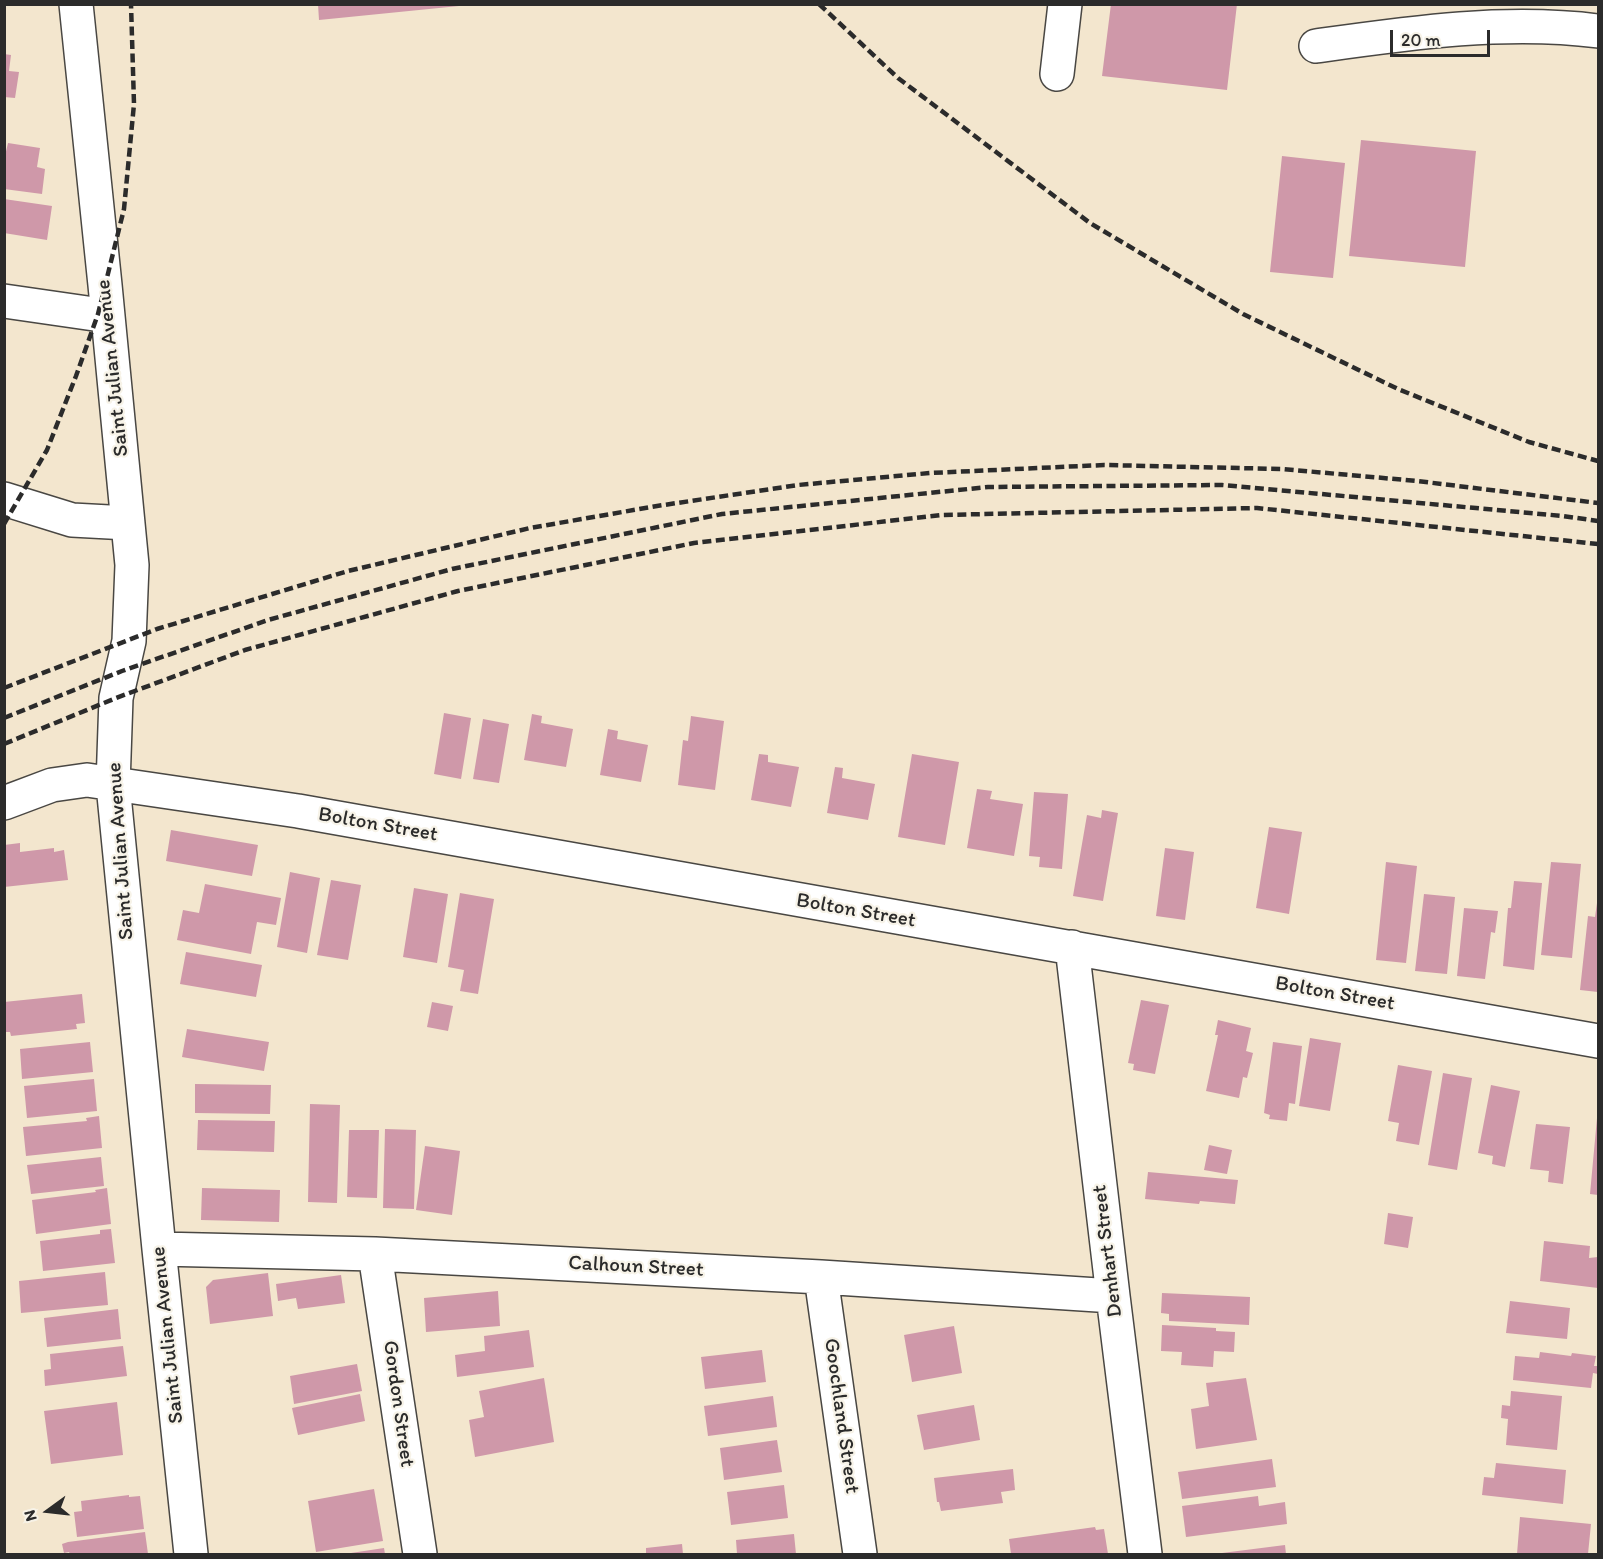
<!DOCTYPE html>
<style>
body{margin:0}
#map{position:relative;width:1603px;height:1559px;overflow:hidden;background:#f3e6ce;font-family:Itim,sans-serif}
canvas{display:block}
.frame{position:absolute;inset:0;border:6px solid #2b2b2b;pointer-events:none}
.north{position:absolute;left:18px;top:1481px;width:60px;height:60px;-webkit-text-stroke:4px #f7f3e8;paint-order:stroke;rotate:255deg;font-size:16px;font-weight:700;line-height:24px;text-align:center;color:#2b2b2b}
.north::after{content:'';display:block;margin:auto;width:21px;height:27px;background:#2b2b2b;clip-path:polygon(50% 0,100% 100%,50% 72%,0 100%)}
.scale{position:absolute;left:1390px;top:30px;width:100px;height:27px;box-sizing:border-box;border:3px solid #2b2b2b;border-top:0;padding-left:8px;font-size:18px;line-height:21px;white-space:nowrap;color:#2b2b2b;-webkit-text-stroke:4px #f7f3e8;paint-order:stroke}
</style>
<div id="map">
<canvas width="1603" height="1559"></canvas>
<div class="frame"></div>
<div class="north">N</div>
<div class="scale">20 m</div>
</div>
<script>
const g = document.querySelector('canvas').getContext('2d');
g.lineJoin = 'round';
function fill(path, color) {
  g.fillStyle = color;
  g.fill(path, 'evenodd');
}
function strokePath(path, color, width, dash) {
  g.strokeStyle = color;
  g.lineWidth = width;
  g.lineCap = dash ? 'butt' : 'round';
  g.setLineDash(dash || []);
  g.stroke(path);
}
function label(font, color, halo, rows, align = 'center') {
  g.font = font + ' Itim,sans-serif';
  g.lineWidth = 4.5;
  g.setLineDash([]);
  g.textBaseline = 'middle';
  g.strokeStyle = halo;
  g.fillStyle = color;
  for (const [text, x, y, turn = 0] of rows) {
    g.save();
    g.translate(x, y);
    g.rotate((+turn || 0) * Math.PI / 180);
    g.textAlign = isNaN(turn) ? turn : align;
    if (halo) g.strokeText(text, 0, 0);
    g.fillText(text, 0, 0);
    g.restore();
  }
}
const building = new Path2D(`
 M318 4H459V6L319 20Z
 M1111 4H1237L1227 90 1102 76Z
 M4 54 11 55 9 71 19 72 15 98 4 97Z
 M1361 140 1476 151 1465 267 1349 256Z
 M8 143 40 148 37 167 45 169 42 194 4 189V160Z
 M1282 156 1345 163 1333 278 1270 272Z
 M4 199 52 206 47 240 4 233Z
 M444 713 471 718 461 779 434 774Z
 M532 714 542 716 541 723 573 729 566 767 524 760Z
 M691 716 724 721 715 790 678 785 683 740 688 741Z
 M483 719 509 724 499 783 473 779Z
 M608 729 618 731 617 739 648 745 641 782 600 775Z
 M759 754 768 755V762L799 767 791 807 751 800Z
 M912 754 959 762 945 845 898 837Z
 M835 767 843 768 842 778 875 784 868 820 827 813Z
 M977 789 992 791 990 799 1023 804 1014 856 967 848Z
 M1034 792 1068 794 1062 869 1039 867 1040 857 1029 856Z
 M1102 810 1118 813 1103 901 1073 896 1087 815 1101 818Z
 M1269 827 1302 832 1289 914 1256 908Z
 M171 830 258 845 252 876 166 861Z
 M20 843V852L54 848V852L64 850 68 880 4 887V845Z
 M1165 848 1194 852 1185 920 1156 916Z
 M1386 862 1417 866 1406 963 1376 960Z
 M1551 862 1581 864 1572 958 1541 955Z
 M290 872 320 878 307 953 277 947Z
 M331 880 361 885 348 960 317 955Z
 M1514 881 1542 883 1534 970 1503 966 1508 908H1511Z
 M205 884 281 898 276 925 257 922 251 954 177 940 183 910 199 913Z
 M414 888 448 894 437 963 403 957Z
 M460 893 494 899 478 994 460 991 464 970 448 967Z
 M1424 894 1455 897 1447 974 1415 971Z
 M1597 903H1598V992L1580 990 1588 916 1595 917Z
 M1464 908 1498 911 1495 933 1491 932 1485 979 1457 976Z
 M186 952 262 965 256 997 180 984Z
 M82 994 85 1023 76 1024 77 1029 11 1036 10 1032H4V1002Z
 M1141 1000 1169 1005 1155 1074 1133 1070 1134 1064 1128 1063Z
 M432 1002 453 1006 448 1031 427 1027Z
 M1218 1020 1251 1028 1246 1051 1253 1053 1247 1078 1243 1077 1239 1098 1206 1091 1218 1035H1215Z
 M187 1029 269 1042 264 1071 182 1057Z
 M1310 1038 1341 1043 1330 1111 1299 1106Z
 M90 1042 93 1072 22 1079 20 1049Z
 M1273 1042 1302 1046 1295 1104 1289 1103 1287 1121 1269 1119 1270 1115 1264 1113Z
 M1398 1065 1432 1071 1419 1145 1396 1141 1399 1123 1388 1121Z
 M1443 1073 1472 1078 1457 1170 1428 1165Z
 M94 1079 97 1111 27 1118 24 1086Z
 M195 1084 271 1085 270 1114 195 1113Z
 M1491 1085 1520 1091 1505 1167 1492 1164 1493 1156 1478 1153Z
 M310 1104 340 1105 337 1203 308 1202Z
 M99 1116 102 1148 26 1156 23 1127 87 1121 86 1118Z
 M1597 1118H1598V1195L1590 1194Z
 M198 1120 275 1121 274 1152 197 1150Z
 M1536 1124 1570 1127 1563 1184 1548 1182 1549 1171 1530 1169Z
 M385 1129 416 1130 414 1209 383 1208Z
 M349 1130H379L377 1198 347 1197Z
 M1209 1145 1232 1150 1227 1174 1204 1170Z
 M425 1146 460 1151 452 1215 416 1210Z
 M101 1157 104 1186 31 1194 27 1165Z
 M1148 1172 1238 1180 1235 1204 1200 1201 1199 1204 1145 1199Z
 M107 1188 111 1224 36 1234 32 1200 96 1192 95 1190Z
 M202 1188 280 1190 279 1222 201 1220Z
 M1388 1213 1413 1217 1408 1248 1384 1244Z
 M111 1229 115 1263 43 1271 40 1241 100 1234V1230Z
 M1544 1241 1590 1246 1589 1258 1598 1257V1288L1540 1281Z
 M105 1272 108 1305 21 1313 19 1281Z
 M268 1273 273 1316 210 1324 206 1287 213 1280Z
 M341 1275 345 1303 298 1309 296 1298 278 1301 276 1284Z
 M498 1291 500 1326 426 1332 424 1298Z
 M1162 1293 1250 1297 1249 1325 1169 1321V1314L1161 1313Z
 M1510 1301 1570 1308 1567 1339 1506 1333Z
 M118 1309 121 1339 47 1347 44 1318Z
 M1162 1325 1216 1328V1331L1235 1332 1234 1352 1214 1351 1213 1367 1181 1365 1182 1352 1161 1351Z
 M954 1326 962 1373 912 1382 904 1335Z
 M529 1330 534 1367 457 1377 455 1355 485 1351 484 1336Z
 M123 1346 127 1376 45 1386 44 1370 51 1369 50 1354Z
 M762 1350 766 1382 705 1389 701 1357Z
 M1540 1352 1571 1356 1572 1353 1596 1356 1594 1366H1598V1374L1593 1373 1591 1388 1513 1380 1515 1356 1539 1358Z
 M357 1364 362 1391 294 1404 290 1376Z
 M544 1378 554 1442 475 1457 469 1420 484 1417 479 1391Z
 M1246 1378 1257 1440 1196 1449 1191 1409 1209 1406 1206 1383Z
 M1511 1391 1562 1396 1557 1450 1506 1445 1508 1419 1501 1418 1502 1405 1510 1406Z
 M360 1394 365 1421 298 1435 292 1408Z
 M773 1396 777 1427 708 1436 704 1406Z
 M117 1402 123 1455 51 1464 44 1411Z
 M974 1405 980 1440 924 1450 917 1415Z
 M777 1440 782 1472 724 1480 720 1448Z
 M1272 1459 1276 1487 1182 1499 1178 1472Z
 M1496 1463 1566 1470 1563 1504 1482 1495 1484 1477 1494 1478Z
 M1013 1469 1015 1490 1001 1492 1003 1503 941 1511 939 1502H937L934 1478Z
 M784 1485 788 1518 731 1525 727 1492Z
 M374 1489 383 1541 316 1552 308 1501Z
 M129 1495V1497L140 1496 144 1529 77 1537 74 1512 82 1511 81 1501Z
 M1258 1496 1259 1506 1285 1502 1287 1524 1186 1537 1182 1506Z
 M1520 1517 1591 1524 1588 1554H1517Z
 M1095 1527 1096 1530 1104 1529 1108 1554H1011L1009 1539Z
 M145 1532 148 1554H70L69 1552 64 1553 62 1544 68 1542Z
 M794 1534 796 1554H737L736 1540Z
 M682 1544 683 1554H646V1548Z
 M1285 1545 1286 1554H1222V1553Z
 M384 1548 385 1554H352L351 1553Z`);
const minor = new Path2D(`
 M76 4 105 285 132 565 129 641 116 698 113 785 159 1249 191 1554
 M1316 46C1409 33 1505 19 1598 31
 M1057 74 1065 4
 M4 301 108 316
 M4 499 72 520 128 523
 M4 803 52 785 87 780 298 811 1598 1041
 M1072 947 1113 1296 1145 1554
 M159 1249 375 1254 821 1277 1113 1296
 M375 1254 420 1554
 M821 1277 860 1554`);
const rail = new Path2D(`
 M819 4 898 78 1090 223 1243 314 1398 389 1529 442 1598 461
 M4 524 47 450 76 376 98 314 124 209 134 104 131 4
 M4 688 157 629 348 571 530 528 657 506 798 485 930 473 1104 465 1282 469 1417 481 1598 503
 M4 718 122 671 268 620 452 569 722 514 988 487 1222 485 1563 516 1598 521
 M4 744 116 698 245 650 458 591 694 543 942 515 1257 508 1598 544`);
const streetNames = [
 ["Saint Julian Avenue",113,368,-96],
 ["Bolton Street",378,825,10],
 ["Saint Julian Avenue",121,851,-94],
 ["Bolton Street",856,911,10],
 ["Bolton Street",1335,994,10],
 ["Denhart Street",1108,1251,-97],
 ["Calhoun Street",636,1267,3],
 ["Saint Julian Avenue",168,1335,-96],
 ["Gordon Street",398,1404,82],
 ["Goochland Street",841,1416,82]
];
fill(building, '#cf98a9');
strokePath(minor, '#494743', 36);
strokePath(minor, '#fff', 33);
strokePath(rail, '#2b2b2b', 4.5, [9, 4.5]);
label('21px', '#2b2b2b', '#f7f3e8', streetNames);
</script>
